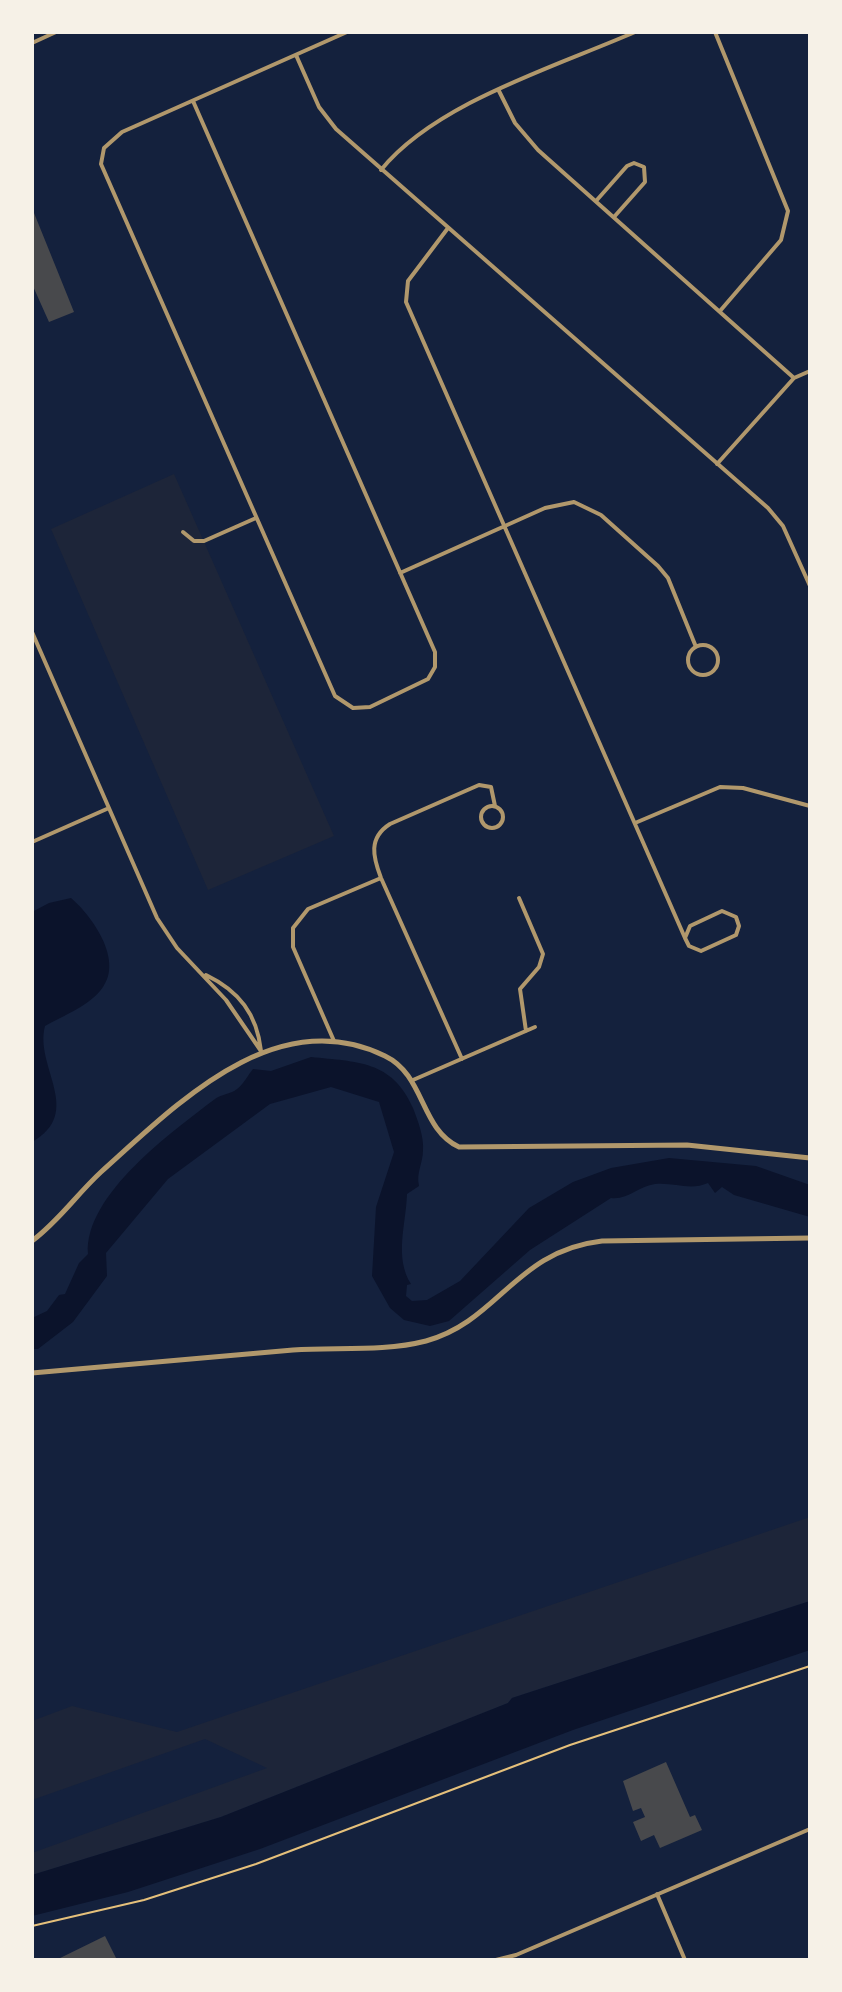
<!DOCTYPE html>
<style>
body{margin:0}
#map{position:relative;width:842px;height:1992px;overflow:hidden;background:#14213d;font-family:Arial,sans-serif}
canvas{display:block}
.frame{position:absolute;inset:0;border:34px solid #f6f1e7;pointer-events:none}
</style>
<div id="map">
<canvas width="842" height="1992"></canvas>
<div class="frame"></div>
</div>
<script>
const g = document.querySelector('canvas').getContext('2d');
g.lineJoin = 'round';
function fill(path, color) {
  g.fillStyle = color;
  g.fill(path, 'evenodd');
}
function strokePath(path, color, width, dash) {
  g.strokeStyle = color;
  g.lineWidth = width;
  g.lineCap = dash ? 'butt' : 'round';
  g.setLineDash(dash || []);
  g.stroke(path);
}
const green = new Path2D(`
 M174 474 334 836 208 890 51 529Z
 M810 1517V1601L512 1698 508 1703 221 1817 32 1875V1853L267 1768 205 1739 32 1800V1721L72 1706 177 1732Z`);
const water = new Path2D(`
 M71 898C92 916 123 959 103 987 90 1006 64 1015 45 1026 34 1067 85 1112 32 1142V912L49 903Z
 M311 1057C357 1062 392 1060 413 1108 418 1121 424 1137 423 1150 423 1164 416 1172 419 1186L407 1194C406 1225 394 1257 411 1284L407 1285 406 1296 412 1301 427 1300 460 1281 529 1208 573 1182 611 1168 669 1158 756 1166 810 1185V1217L734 1195 722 1187 715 1193 708 1183C690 1191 674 1182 655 1184 639 1186 628 1200 611 1198L530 1250 449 1321 430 1326 404 1320 390 1308 372 1276 376 1207 394 1152 379 1102 331 1087 270 1104 168 1179 106 1253 107 1276 73 1322 38 1349H32V1318L47 1311 59 1295 65 1294 79 1263 88 1254C84 1195 173 1131 215 1099 222 1094 231 1094 237 1089 243 1085 248 1075 253 1069L271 1071Z
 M810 1601V1650L573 1730 260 1849 128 1892 32 1916V1875L221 1817 508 1703 512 1698Z`);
const building = new Path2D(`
 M32 208 74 312 49 322 32 284Z
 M666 1762 690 1817 695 1815 702 1830 660 1848 654 1835 641 1841 633 1822 645 1817 641 1808 633 1811 623 1781Z
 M105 1936 117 1960H56Z`);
const path = new Path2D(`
 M32 1926 144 1900 256 1864 570 1745 810 1666`);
const minor = new Path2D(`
 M715 32 788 211 781 240 720 311
 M32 43 56 32
 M296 55 319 107 336 129 768 508 783 526 810 586
 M499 91 515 123 538 150 794 378
 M193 101 435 652V667L428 679 370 707 353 708 335 696 101 164 104 148 122 132 347 32
 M381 170C435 103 555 67 635 32
 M596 201 627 166 634 163 644 167 645 182 614 217
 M448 228 408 281 406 302 685 938
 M717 464 794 378 810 371
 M183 532 194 541H204L256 518
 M400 573 545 508 574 502 601 515 658 566 668 578 696 647
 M32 632 157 918 177 948 226 1000 261 1051C257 1014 239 991 206 975
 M688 660a15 15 0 1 1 30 0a15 15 0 1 1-30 0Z
 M481 817a11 11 0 1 1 22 0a11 11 0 1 1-22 0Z
 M635 823 720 787 743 788 810 806
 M32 842 109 808
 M519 898 543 954 539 967 520 989 526 1031
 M722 911 736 917 739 926 736 935 701 951 689 946 685 938 690 926Z
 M334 1041 293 947V928L308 909 381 878
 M462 1059 381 878C373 857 368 838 390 824L479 785 491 787 495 806
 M413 1080 535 1027
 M657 1894 685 1960
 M496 1960 516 1955 810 1829`);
const tertiary = new Path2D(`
 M32 1241C59 1221 77 1194 101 1172 176 1105 275 1002 385 1056 425 1075 420 1129 459 1147L687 1145 810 1158
 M32 1373C119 1366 206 1357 293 1350 337 1347 383 1352 426 1341 499 1321 515 1251 602 1241L810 1238`);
fill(green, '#1d2539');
fill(water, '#0b132b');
fill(building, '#48494c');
strokePath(path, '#e5c07b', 2);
strokePath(minor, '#b1986c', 4);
strokePath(tertiary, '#b1986c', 5);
</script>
